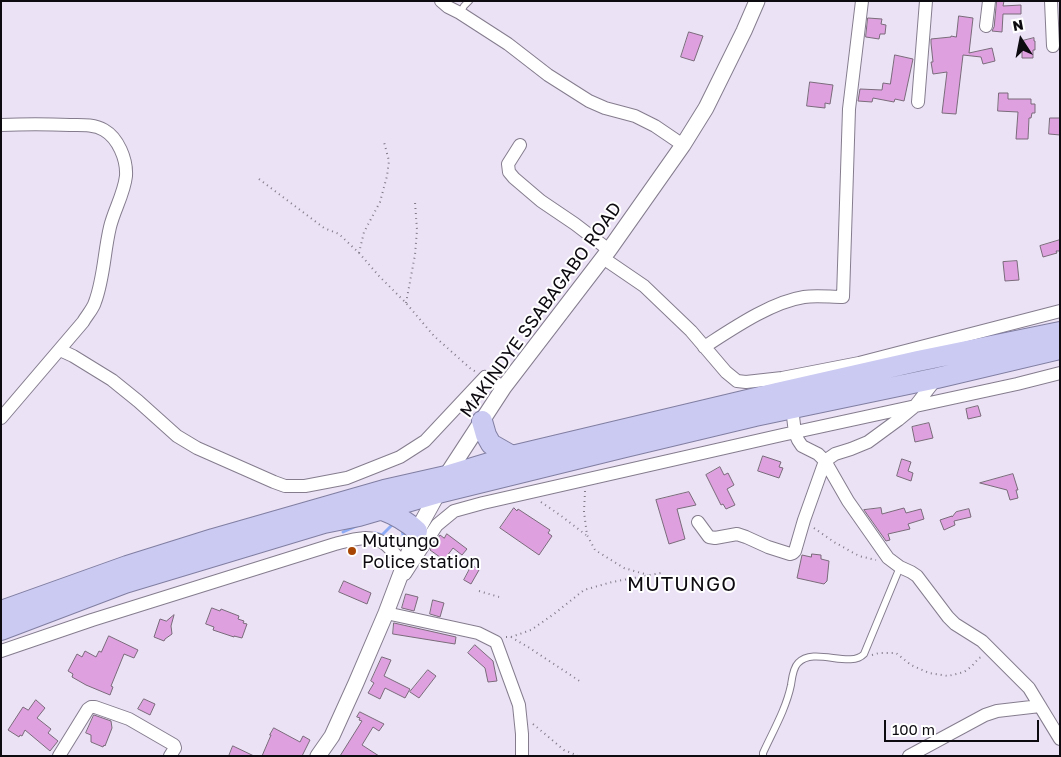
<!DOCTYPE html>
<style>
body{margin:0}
#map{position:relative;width:1061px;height:757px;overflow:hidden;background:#ebe2f6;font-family:"Golos Text",sans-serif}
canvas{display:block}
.frame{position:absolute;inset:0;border:2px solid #0d0a10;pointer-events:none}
.north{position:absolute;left:996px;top:15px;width:50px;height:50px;-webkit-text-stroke:4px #fff;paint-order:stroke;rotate:349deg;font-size:14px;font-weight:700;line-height:20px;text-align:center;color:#0d0a10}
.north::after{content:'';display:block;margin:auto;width:18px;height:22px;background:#0d0a10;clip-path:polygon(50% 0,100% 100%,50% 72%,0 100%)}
.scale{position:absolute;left:884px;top:720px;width:155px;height:22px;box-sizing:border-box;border:2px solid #0d0a10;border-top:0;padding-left:6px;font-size:15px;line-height:18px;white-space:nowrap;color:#0d0a10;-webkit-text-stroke:4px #fff;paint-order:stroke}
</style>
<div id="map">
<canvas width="1061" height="757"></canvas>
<div class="frame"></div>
<div class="north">N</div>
<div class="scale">100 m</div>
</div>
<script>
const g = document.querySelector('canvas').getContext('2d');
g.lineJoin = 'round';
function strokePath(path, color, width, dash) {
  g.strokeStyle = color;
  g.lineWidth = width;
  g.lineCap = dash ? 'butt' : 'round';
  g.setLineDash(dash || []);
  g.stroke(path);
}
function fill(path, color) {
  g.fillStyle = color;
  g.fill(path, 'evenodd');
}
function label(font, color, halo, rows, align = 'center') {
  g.font = font + ' "Golos Text",sans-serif';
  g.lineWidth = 4;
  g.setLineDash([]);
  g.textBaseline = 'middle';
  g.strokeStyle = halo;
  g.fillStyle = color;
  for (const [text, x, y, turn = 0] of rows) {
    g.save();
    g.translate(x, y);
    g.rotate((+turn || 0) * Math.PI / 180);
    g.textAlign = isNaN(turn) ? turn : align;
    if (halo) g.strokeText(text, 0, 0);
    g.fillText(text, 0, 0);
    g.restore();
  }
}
const stream = new Path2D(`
 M343 532 359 525
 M375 533 382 535 386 539
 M382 535 395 522
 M395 546 397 548 402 547 405 543 402 530`);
const building = new Path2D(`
 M997 1H1004L1003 6 1021 5V14H1003L1002 32 992 31 994 27Z
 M959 16 973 18 969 53 992 48 995 61 983 64 981 57 963 55 956 114 942 113 947 72 933 74 931 62H933L931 43V39L951 37V36L956 37Z
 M868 18 882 19 881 24 886 25 885 34H880L879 39 866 37Z
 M689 32 703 36 694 61 681 57Z
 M1034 38V41H1035V50H1033V58H1022V41Z
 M895 55 913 59 904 101 895 99 894 102 873 98 872 102 858 101 860 89 882 90 883 83 890 84Z
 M810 82 833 85 830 104 825 103V108L807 106Z
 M999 93H1008V99H1031V104H1035V113H1032L1031 118H1029L1028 139H1016L1018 112 998 111Z
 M1050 118H1060V135L1049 134Z
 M1060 240V251H1056L1057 253 1043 257 1040 246Z
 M1017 261 1019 280 1005 281 1003 262Z
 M978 406 981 416 968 419 966 409Z
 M929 423 933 438 915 442 912 427Z
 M763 456 781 462 779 467 783 468 779 478 758 471Z
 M902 459 911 462 908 471 913 473 911 481 897 476Z
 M720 467 724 475 728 473 734 485 727 489 735 505 726 509 723 504 721 505 706 475Z
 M1013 474 1018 490H1016L1018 498 1010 500 1007 490 980 483Z
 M689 492 696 505 677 509 685 539 669 544 656 500Z
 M514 508 517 511 518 509 550 530 548 533 552 536 539 555 500 528Z
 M881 508 882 514 904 508 906 513 921 509 924 519 908 524 910 529 888 534 890 540 886 541 864 510Z
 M969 509 971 517 954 521 955 525 944 530 940 520 952 516V517L956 512Z
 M447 534 467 549 462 555 453 548 444 560 430 550 440 535 444 538Z
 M812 554 821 555V559L829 561 827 581 824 584 797 578 802 555 811 557Z
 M472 565 479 570 471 584 464 580Z
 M344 581 371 593 367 604 339 592Z
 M406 594 418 597 414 611 402 608Z
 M433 600 444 603 440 617 430 614Z
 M212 608 220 611 221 609 239 616 238 619 244 621 243 623 247 624 242 638 234 636V637L213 630 214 627 206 624Z
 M174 615 171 626 172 634 165 639 164 641 154 637 160 619 166 621Z
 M394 623 456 637 455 644 393 634Z
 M109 636 138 650 134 658 124 654 111 686 113 687 110 695 86 685 72 677 73 674 68 671 77 654 82 657 85 651 96 657 99 651 101 652Z
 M475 645 493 661 497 681 488 682 485 668 468 653Z
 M382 657 391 660 384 676 410 689 405 698 385 688 380 699 368 693 374 683 371 681Z
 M428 670 436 676 419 698 410 692Z
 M144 699 155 704 150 715 138 709Z
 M36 700 45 708 37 718 51 729 48 733 58 741 50 751 25 730 22 736 20 735 19 737 8 730 23 707 28 710Z
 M360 712 384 724 379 731 373 727 362 745 379 756H340L362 721 359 720 360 718 357 717Z
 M94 715 111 721 112 728 105 746 104 745 103 747 91 742V735L86 733Z
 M274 728 300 742 303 736 310 740 302 756H262L271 735H270Z
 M233 746 254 756H229Z`);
const path = new Path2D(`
 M259 179 324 228 339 234 359 253 379 276 406 303 434 336 471 369 476 372
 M359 253 364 232 380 202 387 176 389 161 384 142
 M406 303 415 255 417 230 415 202
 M585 491 584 512 587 535 595 550 624 568 648 575
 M541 502 560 515 586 535
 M814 528 834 542 859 556 876 560
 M479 591 499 597
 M506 637H511L531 630 554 614 584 590 612 582 661 573
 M511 637 528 647 581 682
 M872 655 879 653H896L911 665 929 673 948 676 964 672 972 666 979 658 982 657
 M533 724 564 750 578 756`);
const service = new Path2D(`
 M460 13 464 6 469 1
 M763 756V753C773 731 786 709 791 685 792 678 793 668 798 663 814 646 850 669 864 654L900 567`);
const minor = new Path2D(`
 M441 1 448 7 460 13 508 44 548 75 589 101 605 108 635 116 655 126 683 145
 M1051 1 1053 46
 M986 26 989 1
 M918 102 926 1
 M1 125C24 124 47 124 70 125 81 125 94 124 104 130 118 138 127 159 126 176 124 194 114 210 110 227 104 252 104 278 95 302 93 309 87 315 83 322L1 418
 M520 145 508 164 509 172 514 178 541 201 575 224 609 250
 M603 258 644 286 691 331 726 372 737 381 746 382 782 378 859 363 1060 311
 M704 347C732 329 771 302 804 297 816 295 830 297 843 297L849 109 862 1
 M60 350 73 356 112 380 138 401 177 436 197 448 274 482 285 486H305L347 478 400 457 425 441 485 377 504 387
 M792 408 795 433 798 440 802 446 818 454 825 461 848 501 888 558 900 567 911 572 917 576 948 617 955 624 982 641 1029 688 1060 739
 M698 522 709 537 715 538 737 534 746 537 768 547 790 554 793 553 795 551 804 520 825 461 835 454 851 449 868 442 898 420 915 406 937 378
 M405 574 437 525 454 511 483 503 782 435 1017 384 1060 373
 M386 613 478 633 496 642 519 705 522 734V756
 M1 651 92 620 335 544C351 540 370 533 385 544 392 550 398 558 404 564
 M59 756 88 709 91 707H95L129 719 174 745 175 748 170 756
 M909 756 985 715 997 711 1040 706`);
const tertiary = new Path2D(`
 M318 756 332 736 356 683 386 613 417 531 438 493 446 476 504 387 609 250 683 145 706 108 744 31 757 1`);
const trunk = new Path2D(`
 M482 421 486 435 491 444 512 456
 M380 509C393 514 407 521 417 531
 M1 611 127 566 213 539 384 490 446 476 512 456 777 393 918 361 1060 332
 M1 630 125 583 324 523 359 516 438 493 621 448 755 416 937 378 1060 349`);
const markers = [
 [352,551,5,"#a84605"]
];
const streetNames = [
 ["MAKINDYE SSABAGABO ROAD",541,310,-54]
];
const poiNames = [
 ["Mutungo",362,541],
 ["Police station",362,562]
];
const quarterNames = [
 ["MUTUNGO",682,585]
];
strokePath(stream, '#8dacf5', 3);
fill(building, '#dea0df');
strokePath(building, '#7a6b7a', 1);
strokePath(service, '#857d8e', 8);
strokePath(minor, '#857d8e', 14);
strokePath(tertiary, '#857d8e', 17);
strokePath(trunk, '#807ea1', 22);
strokePath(path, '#817b88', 2, [1, 4]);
strokePath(service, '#fff', 6);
strokePath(minor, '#fff', 12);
strokePath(tertiary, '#fff', 15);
strokePath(trunk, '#cbcaf2', 20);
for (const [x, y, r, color] of markers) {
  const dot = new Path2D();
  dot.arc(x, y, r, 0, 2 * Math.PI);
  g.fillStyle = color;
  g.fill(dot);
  strokePath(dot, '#fff', 2);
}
label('18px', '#0d0a10', '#fff', streetNames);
label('18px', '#0d0a10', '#fff', poiNames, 'left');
g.letterSpacing = '1px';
label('20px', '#0d0a10', '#fff', quarterNames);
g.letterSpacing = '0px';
</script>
